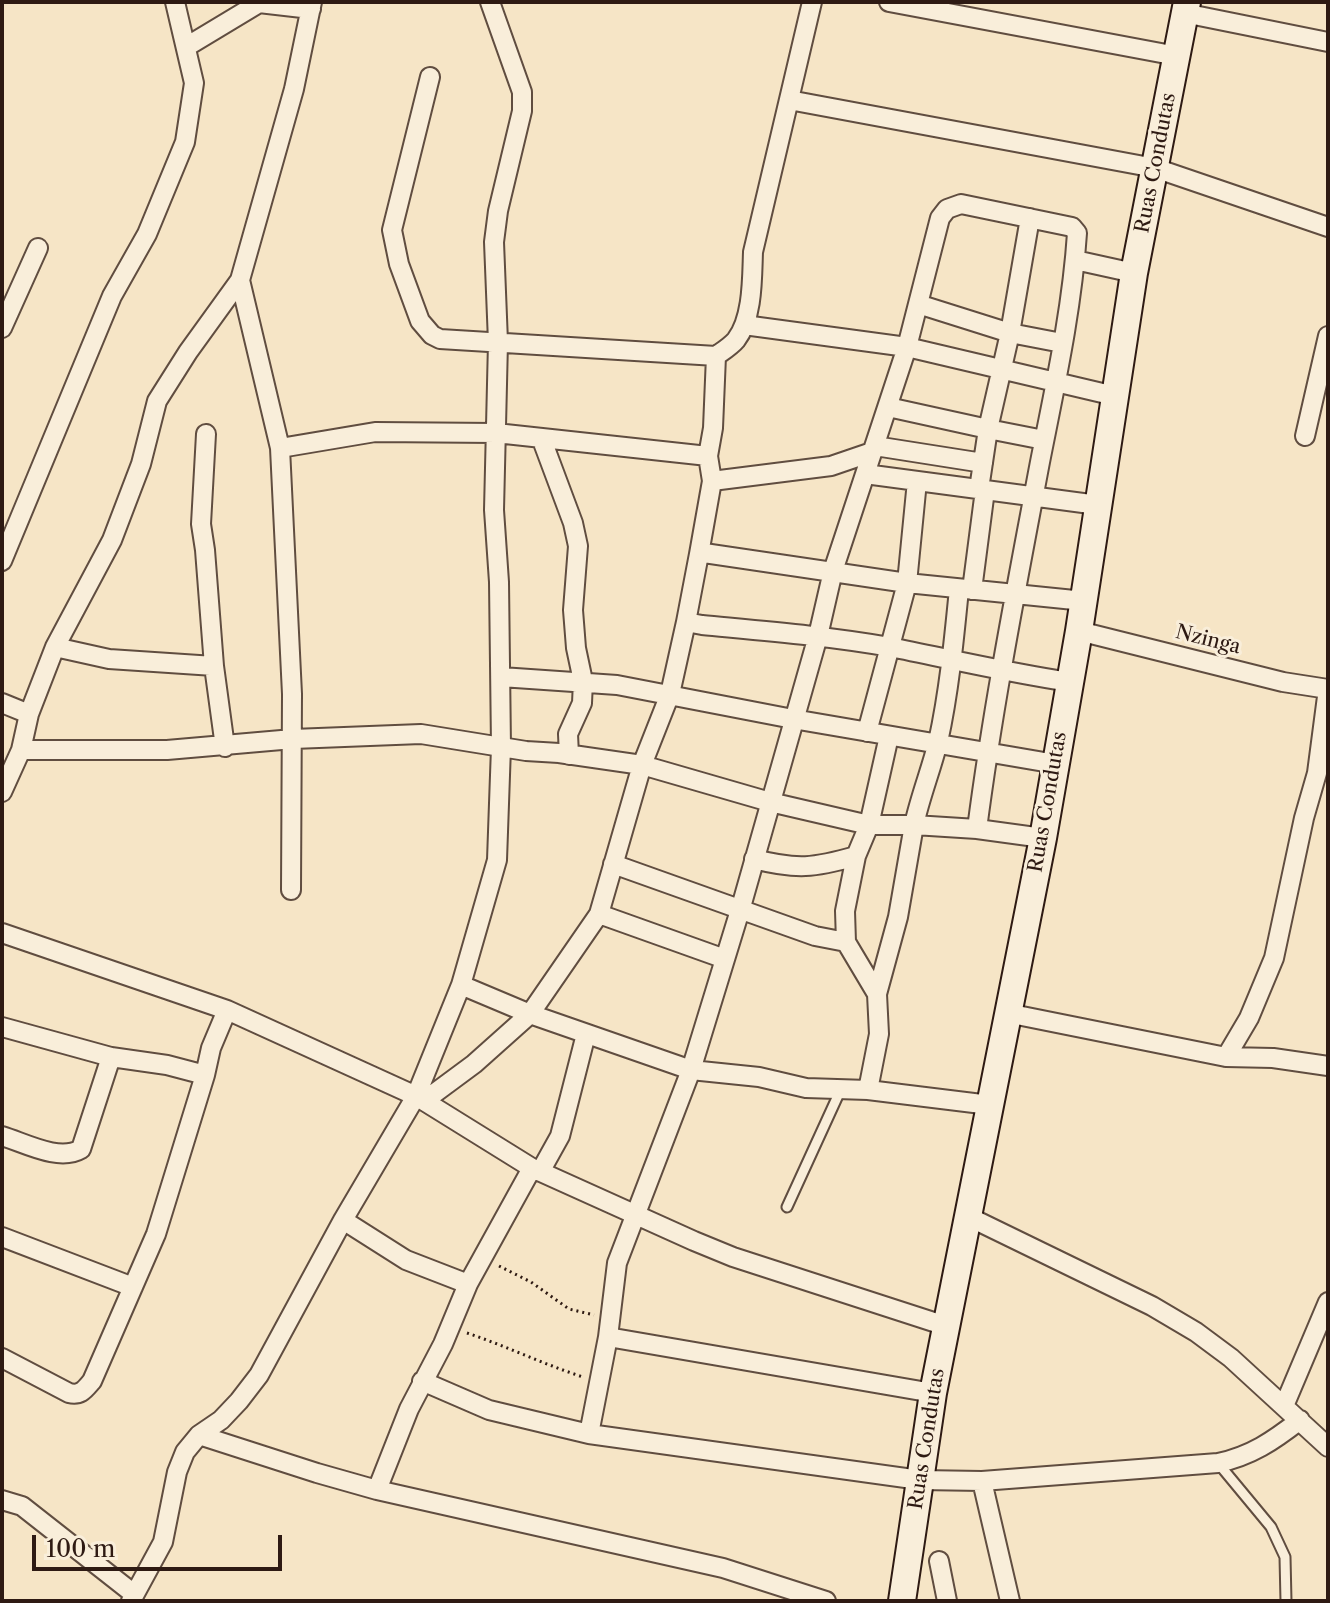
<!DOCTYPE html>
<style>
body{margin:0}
#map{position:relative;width:1330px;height:1603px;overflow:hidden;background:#f6e5c6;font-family:"Libre Caslon Text",serif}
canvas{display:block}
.frame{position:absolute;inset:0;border:4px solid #2e1a13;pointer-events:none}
.scale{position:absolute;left:32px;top:1535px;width:250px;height:36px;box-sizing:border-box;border:4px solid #2e1a13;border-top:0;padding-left:10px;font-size:24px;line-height:28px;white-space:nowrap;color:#2e1a13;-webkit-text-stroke:6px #f9eeda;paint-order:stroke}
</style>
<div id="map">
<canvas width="1330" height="1603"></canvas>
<div class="frame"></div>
<div class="scale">100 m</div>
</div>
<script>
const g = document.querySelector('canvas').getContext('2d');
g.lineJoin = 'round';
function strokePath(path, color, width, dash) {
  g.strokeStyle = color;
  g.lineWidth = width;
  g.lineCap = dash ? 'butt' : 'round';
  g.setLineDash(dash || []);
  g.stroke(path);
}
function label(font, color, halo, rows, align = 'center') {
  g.font = font + ' "Libre Caslon Text",serif';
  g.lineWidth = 6;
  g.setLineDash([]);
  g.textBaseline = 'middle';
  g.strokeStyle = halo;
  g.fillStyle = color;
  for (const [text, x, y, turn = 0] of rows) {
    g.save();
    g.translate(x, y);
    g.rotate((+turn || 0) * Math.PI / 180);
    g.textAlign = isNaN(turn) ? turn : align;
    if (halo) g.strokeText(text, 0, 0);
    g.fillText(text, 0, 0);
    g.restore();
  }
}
const path = new Path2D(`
 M499 1266 531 1282 569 1309 594 1315
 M467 1333C506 1346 543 1364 583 1377`);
const lane = new Path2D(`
 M787 1207 841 1089
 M1218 1463 1271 1527 1285 1557 1286 1601`);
const street = new Path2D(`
 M889 2 1177 56
 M1184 13 1328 42
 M186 47 259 3 311 9
 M430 77 392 230 399 264 420 321 432 335 440 339 716 356
 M789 100 1155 168 1328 227
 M1030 218 1010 333 988 429 1044 440
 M1075 260 1134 273
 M240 280 280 448 292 694 291 890
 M918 304 1010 333 1062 343
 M744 325 907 347 1115 396
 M2 328 38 248
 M888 407 988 429 979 489
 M206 434 201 524 205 550 214 666 225 747
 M1305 436 1328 336
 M542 440 573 523 578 546 573 610 576 648 583 681 582 703 568 734 569 755
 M875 446 983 463
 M280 448 375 432 496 433 708 456 713 428 716 356C723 351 731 346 736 340 753 318 752 278 753 252L812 2
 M708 456 712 481 699 554 704 553 907 583 1084 601
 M865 474 1098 505
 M712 481 831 466 872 452
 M2 561 112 296 147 234 185 142 194 83 175 2
 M972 590 985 490
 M686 622 699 554
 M1079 631 1283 682 1328 689
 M55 647 109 659 214 666
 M501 677 617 685 793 719 1056 764
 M2 703 29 714
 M867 732 907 583 917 481
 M21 750H167L293 739 421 734 526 751 559 753 642 765 770 802 869 825 889 736
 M2 792 21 750 29 714 55 647 112 540 141 464 157 401 188 352 240 280 294 89 312 2
 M977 829C993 706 1017 584 1040 462 1055 386 1072 310 1077 233L1072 227 961 204 947 209 940 218 907 347 833 571 818 636 741 907 691 1070 617 1263 608 1337 589 1434 920 1480 982 1481 1218 1463C1251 1456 1273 1441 1300 1420
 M856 856 845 911 846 942 877 994
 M754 859C797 870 814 868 856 856L869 825H914C920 797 931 770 938 742 949 692 954 640 959 589
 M613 864 815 936 846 942
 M599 914 725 959
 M2 933 227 1010 416 1096 532 1168 694 1241 733 1257 946 1326
 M461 985 530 1014 599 914 642 765 670 694 686 622 702 625C765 631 828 636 890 647 950 659 1009 673 1070 682
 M1007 1013 1226 1057 1273 1058 1328 1066
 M2 1027 111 1057 167 1065 205 1075 211 1048 227 1010
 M1226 1057 1249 1018 1274 958 1304 818 1317 773 1328 689
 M868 1090 879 1034 877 994 898 917 914 825 977 829 1043 838
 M424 1101 474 1064 530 1014 691 1070 759 1077 806 1088 868 1090 990 1105
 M2 1136C25 1143 59 1162 81 1149L111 1057
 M540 1172 560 1136 586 1034
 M967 1216 1152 1306 1196 1332 1231 1358 1328 1447
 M343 1220 406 1260 468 1284
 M2 1237 133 1287
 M608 1337 933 1393
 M2 1358 69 1393C81 1396 85 1389 92 1381L156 1234 205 1075
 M422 1381 489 1410 589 1434
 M1284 1406 1328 1302
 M199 1435 317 1473 377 1490 723 1568 826 1601
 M982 1481 1010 1601
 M377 1490 409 1409 443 1344 468 1284 532 1168
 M2 1500 22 1506 134 1594
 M939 1561 947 1601
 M131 1601 163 1542 177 1472 185 1452 199 1435 221 1420 239 1401 259 1375 343 1220 416 1096 461 985 497 860 501 747 499 582 494 510 498 342 494 242 498 211 522 111V92L490 2`);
const secondary = new Path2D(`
 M902 1601 933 1393 1043 838 1079 631 1134 273 1187 2`);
const streetNames = [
 ["Ruas Condutas",1156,163,-79],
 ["Nzinga",1208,640,14],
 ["Ruas Condutas",1048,802,-80],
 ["Ruas Condutas",927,1439,-81]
];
strokePath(lane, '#604d40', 13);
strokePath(street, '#604d40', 22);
strokePath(secondary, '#2e1a13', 30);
strokePath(path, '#2e1a13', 3, [2, 4]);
strokePath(lane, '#f9eeda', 9);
strokePath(street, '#f9eeda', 18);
strokePath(secondary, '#f9eeda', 26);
label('20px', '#2e1a13', '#f9eeda', streetNames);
</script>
